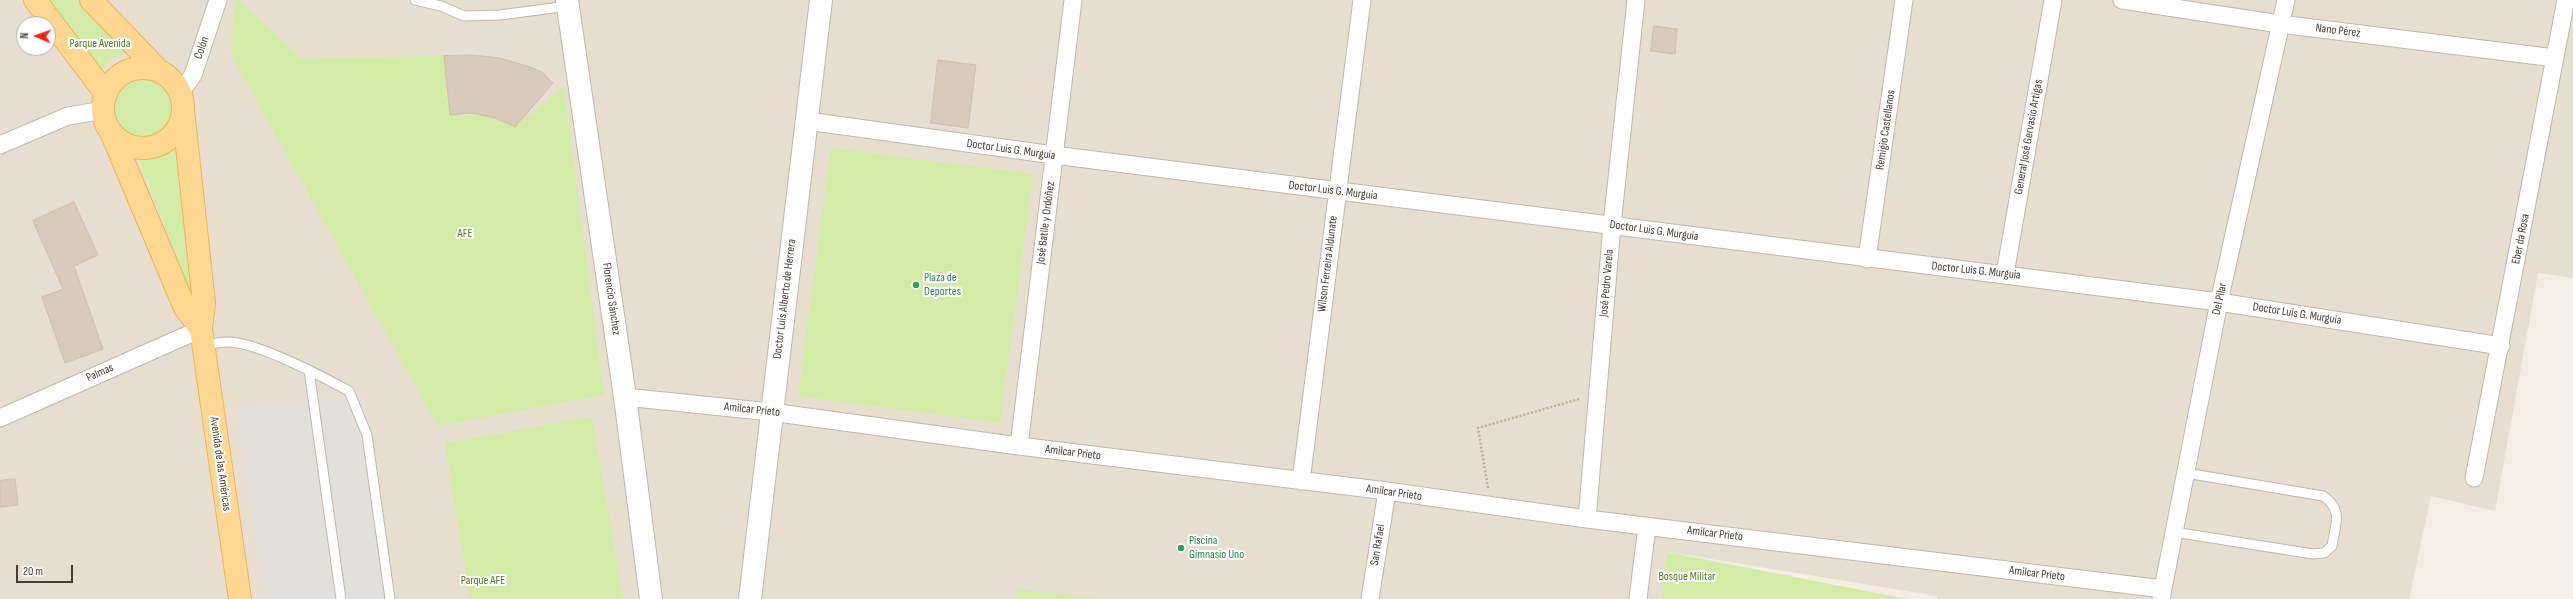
<!DOCTYPE html>
<meta charset="utf-8">
<style>
body{margin:0}
#map{position:relative;width:2573px;height:599px;overflow:hidden;background:#f3ede3;font-family:"Sofia Sans Condensed",sans-serif}
canvas{display:block}
.north{position:absolute;left:16px;top:16px;width:40px;height:40px;box-sizing:border-box;background:#fff;border:1px solid #b5b1ad;border-radius:50%;rotate:272deg;font-size:11px;font-weight:700;line-height:16px;text-align:center;color:#453c33}
.north::after{content:'';display:block;margin:auto;width:14px;height:18px;background:#ff1f0e;clip-path:polygon(50% 0,100% 100%,50% 72%,0 100%)}
.scale{position:absolute;left:16px;top:565px;width:57px;height:18px;box-sizing:border-box;border:2px solid #453c33;border-top:0;padding-left:5px;font-size:12px;line-height:14px;white-space:nowrap;color:#453c33;-webkit-text-stroke:3px #fff;paint-order:stroke}
</style>
<div id="map">
<canvas width="2573" height="599"></canvas>
<div class="north">N</div>
<div class="scale">20 m</div>
</div>
<script>
const g = document.querySelector('canvas').getContext('2d');
g.lineJoin = 'round';
function fill(path, color) {
  g.fillStyle = color;
  g.fill(path, 'evenodd');
}
function strokePath(path, color, width, dash) {
  g.strokeStyle = color;
  g.lineWidth = width;
  g.lineCap = dash ? 'butt' : 'round';
  g.setLineDash(dash || []);
  g.stroke(path);
}
function label(font, color, halo, rows, align = 'center') {
  g.font = font + ' "Sofia Sans Condensed",sans-serif';
  g.lineWidth = 4;
  g.setLineDash([]);
  g.textBaseline = 'middle';
  g.strokeStyle = halo;
  g.fillStyle = color;
  for (const [text, x, y, turn = 0] of rows) {
    g.save();
    g.translate(x, y);
    g.rotate((+turn || 0) * Math.PI / 180);
    g.textAlign = isNaN(turn) ? turn : align;
    if (halo) g.strokeText(text, 0, 0);
    g.fillText(text, 0, 0);
    g.restore();
  }
}
const residential = new Path2D(`
 M0 0H2573V278L2538 273 2495 511 2431 496 2409 599H1937V596L1668 552 1662 599H0ZM24 24H48V48H24Z`);
const green = new Path2D(`
 M48 0H84L134 52 114 57 98 73Z
 M235 0H239L302 59 444 56 450 115C475 113 493 117 515 127L564 87 604 395 438 426 231 55Z
 M113 107a31 31 0 1 1 62 0a31 31 0 1 1-62 0Z
 M176 140 194 303 137 155 162 153Z
 M831 148 1033 174 1000 423 798 396Z
 M592 417 623 599H470L445 443Z
 M1667 552 1907 599H1662Z
 M1018 589 1103 599H1016Z`);
const parking = new Path2D(`
 M363 394 391 599H265L237 409Z`);
const building = new Path2D(`
 M1654 26 1677 29 1675 54 1651 51Z
 M473 55 500 58 527 66 542 72 553 83 515 127 495 118 471 113 450 115 444 56Z
 M938 60 976 65 968 128 931 123Z
 M74 202 98 255 74 266 103 349 65 363 42 297 63 289 33 221Z
 M15 479 18 505 0 507V481Z`);
const path = new Path2D(`
 M1488 488 1478 428 1579 399`);
const service = new Path2D(`
 M415 0 441 6 464 16 500 15 568 6
 M203 346C211 344 220 342 227 342 256 341 323 377 349 391L367 435 390 599
 M309 370 341 599
 M2174 532 2313 554 2324 553 2332 546C2335 525 2344 510 2323 496L2186 473`);
const minor = new Path2D(`
 M2122 0 2280 24 2555 58
 M180 93 193 75 218 0
 M807 121 1054 155 2219 302 2501 346
 M0 145 68 116 104 110
 M1867 259 1904 0
 M2005 274 2053 0
 M625 397 771 412 1019 446 1387 491 1587 519 2163 589
 M0 418 201 329
 M1019 446 1073 0
 M2474 478 2566 0
 M1301 481 1362 0
 M1587 519 1612 225 1636 0
 M1370 599 1387 491
 M1638 599 1647 526
 M2161 599 2219 302 2286 0`);
const tertiary = new Path2D(`
 M567 0 625 397 651 599
 M750 599 821 0`);
const primary = new Path2D(`
 M35 0 106 94
 M91 0 159 71
 M103 108a40 40 0 1 1 80 0a40 40 0 1 1-80 0Z
 M183 110 204 303 201 329 240 599
 M111 132 185 308 201 329`);
const markers = [
 [916,285,4,"#2e9e5b"],
 [1181,548,4,"#2e9e5b"]
];
const streetNames = [
 ["Nano Pérez",2338,31,7],
 ["Colón",202,48,-71],
 ["Remigio Castellanos",1886,130,-82],
 ["General José Gervasio Artigas",2029,137,-80],
 ["Doctor Luis G. Murguia",1011,150,8],
 ["Doctor Luis G. Murguia",1333,191,7],
 ["José Batlle y Ordóñez",1046,223,-83],
 ["Doctor Luis G. Murguia",1654,231,8],
 ["Eber da Rosa",2521,239,-79],
 ["Wilson Ferreira Aldunate",1328,264,-83],
 ["Doctor Luis G. Murguia",1976,271,6],
 ["José Pedro Varela",1607,283,-85],
 ["Florencio Sánchez",611,299,82],
 ["Doctor Luis Alberto de Herrera",785,299,-83],
 ["Del Pilar",2220,299,-78],
 ["Doctor Luis G. Murguia",2297,314,9],
 ["Palmas",100,373,-24],
 ["Amilcar Prieto",752,410,6],
 ["Amilcar Prieto",1073,453,7],
 ["Avenida de las Américas",220,464,82],
 ["Amilcar Prieto",1394,493,8],
 ["Amilcar Prieto",1715,534,7],
 ["San Rafael",1378,545,-81],
 ["Amilcar Prieto",2037,574,7]
];
const parkNames = [
 ["Parque Avenida",100,44],
 ["AFE",465,234],
 ["Bosque Militar",1687,577],
 ["Parque AFE",483,581]
];
const leisureNames = [
 ["Plaza de",924,278],
 ["Deportes",924,292],
 ["Piscina",1189,541],
 ["Gimnasio Uno",1189,555]
];
fill(residential, '#e8ded0');
fill(green, '#d2eca7');
fill(parking, '#e3e0dc');
fill(building, '#d9caba');
strokePath(building, '#d1bfaa', 1);
strokePath(service, '#c2b7a8', 11);
strokePath(minor, '#c2b7a8', 19);
strokePath(tertiary, '#c2b7a8', 24);
strokePath(primary, '#eeb456', 24);
strokePath(path, '#c2af95', 2.5, [2, 2]);
strokePath(service, '#fff', 9);
strokePath(minor, '#fff', 17);
strokePath(tertiary, '#fff', 22);
strokePath(primary, '#ffd790', 22);
for (const [x, y, r, color] of markers) {
  const dot = new Path2D();
  dot.arc(x, y, r, 0, 2 * Math.PI);
  g.fillStyle = color;
  g.fill(dot);
  strokePath(dot, '#fff', 1.5);
}
label('12px', '#453c33', '#fff', streetNames);
label('12px', '#4b7c21', '#fff', parkNames);
label('12px', '#27864d', '#fff', leisureNames, 'left');
</script>
